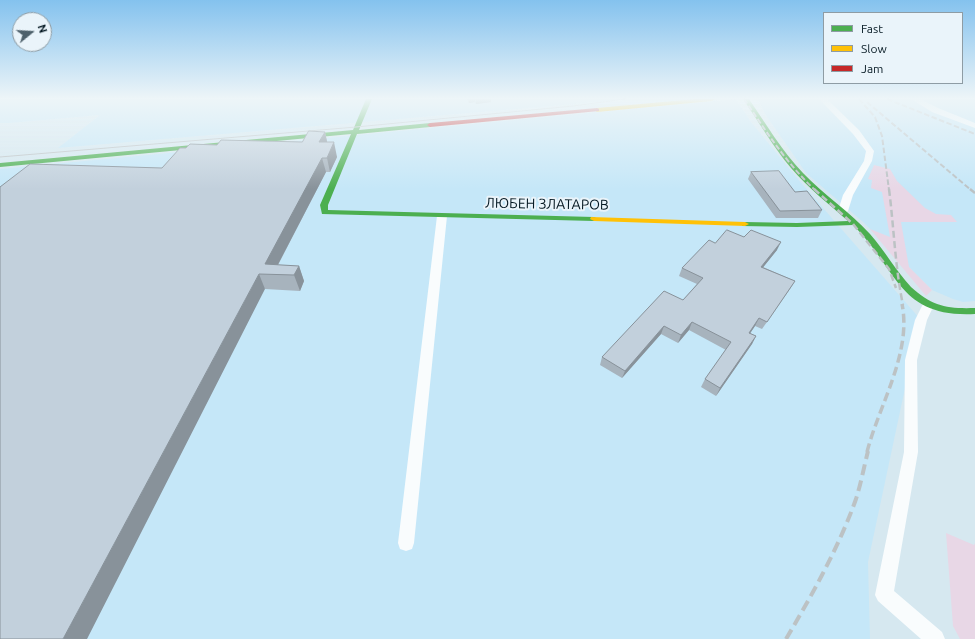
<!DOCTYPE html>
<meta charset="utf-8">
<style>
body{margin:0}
#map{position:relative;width:975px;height:639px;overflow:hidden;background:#d6e8f0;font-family:Ubuntu,sans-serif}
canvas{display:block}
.legend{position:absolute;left:823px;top:12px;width:140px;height:72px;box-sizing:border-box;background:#eaf4fa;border:1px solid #8e9ca4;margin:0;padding:5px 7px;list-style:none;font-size:12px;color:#051923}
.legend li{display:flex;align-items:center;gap:8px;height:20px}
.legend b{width:20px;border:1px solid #8e9ca4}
.north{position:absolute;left:12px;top:12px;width:40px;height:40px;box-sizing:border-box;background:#eaf4fa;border:1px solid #8e9ca4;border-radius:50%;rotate:72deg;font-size:11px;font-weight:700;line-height:16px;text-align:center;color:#051923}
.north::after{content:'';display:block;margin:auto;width:14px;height:18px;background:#4e616b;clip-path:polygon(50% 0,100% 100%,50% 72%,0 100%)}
</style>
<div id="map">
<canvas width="975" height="639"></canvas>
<ul class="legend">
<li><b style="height:5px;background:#4caf50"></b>Fast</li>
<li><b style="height:5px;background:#ffc107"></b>Slow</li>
<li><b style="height:5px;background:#c62828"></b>Jam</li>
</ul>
<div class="north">N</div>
</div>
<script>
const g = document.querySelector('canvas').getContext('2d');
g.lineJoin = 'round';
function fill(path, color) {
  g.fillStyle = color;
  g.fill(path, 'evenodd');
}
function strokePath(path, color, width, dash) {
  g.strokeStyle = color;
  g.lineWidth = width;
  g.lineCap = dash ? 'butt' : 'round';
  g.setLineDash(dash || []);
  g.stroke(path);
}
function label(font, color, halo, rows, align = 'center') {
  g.font = font + ' Ubuntu,sans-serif';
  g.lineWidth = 4;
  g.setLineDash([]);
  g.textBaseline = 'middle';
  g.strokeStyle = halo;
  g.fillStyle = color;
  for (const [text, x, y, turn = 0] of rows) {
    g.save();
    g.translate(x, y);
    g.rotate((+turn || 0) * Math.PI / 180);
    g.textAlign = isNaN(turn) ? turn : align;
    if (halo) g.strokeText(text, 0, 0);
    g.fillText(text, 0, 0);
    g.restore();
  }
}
const built = new Path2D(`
 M0 99H634L58 148 100 115 9 123H0Z
 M736 99 751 122 803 185 921 320 911 360 868 562 870 639H0V169Z
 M758 99H975V301L963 302 953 299 932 290 863 222 806 173 765 114Z`);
const green = new Path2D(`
 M874 165 890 169 897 181 925 208 936 214 951 215 957 222H901L909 267 932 290 926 296 870 229 890 237 882 192 871 188 872 180 868 179Z
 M946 533 974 545 975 543V639H960L953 626Z`);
const street = new Path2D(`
 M819 99H827L859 130 874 151 872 161 853 195 848 211 843 214 838 211 843 195 864 161 866 151 853 134Z
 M911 99H920L938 108 975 123V128L932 112Z
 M442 213 447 216 414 543 412 549 406 551 400 549 398 543 437 216Z
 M928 301 932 302 934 305 927 320 917 360 918 452 894 591 942 632 945 639H921L878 601 875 595 904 452 905 360 915 320 924 302Z`);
const fast = new Path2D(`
 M366 99H372L359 130 430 123 433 125 430 127 357 134 328 205V210L594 217 598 219 594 221 322 214 320 205 351 134 0 167V163L353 130Z
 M743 99H749C766 124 782 151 803 173 824 195 850 212 870 234 885 251 896 271 911 287 932 306 947 309 975 308V314C898 318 898 269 853 225L797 227 742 226V222H745L797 223 848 221C829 204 808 188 791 168 773 147 759 122 743 99Z`);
const slow = new Path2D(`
 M695 99H715L712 101 597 112 594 110 597 108Z
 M591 217 745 222 749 224 745 226 594 221 590 219Z`);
const jam = new Path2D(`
 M597 108 599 109V111L430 127 427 125 430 123Z`);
const tram = new Path2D(`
 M0 157 356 127 573 106 625 99`);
const railFar3 = new Path2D(`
 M744 99C766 131 786 163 815 190
 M859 99 875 117 882 136 889 190
 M887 99 975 134
 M867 102 971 190`);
const railFar2 = new Path2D(`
 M814 189 853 224 889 269 896 288
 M889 189C894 228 895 267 903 305
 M970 189 975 193`);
const railFar1 = new Path2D(`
 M867 452C879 405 912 353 902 304`);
const rail = new Path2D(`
 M786 639C812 595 839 547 856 499 861 483 864 467 868 451`);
const wall = new Path2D(`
 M467 99H491V102L476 104 475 102 469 103Z
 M325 132 327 142 337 157 330 172H326L278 265 299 266 304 281 300 291 265 289 162 168 186 148 217 145 302 142Z
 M751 172 795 192 822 210 818 218H776L748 179Z
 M715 243 777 250 763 267 795 281 790 289 762 329 755 326 750 333 756 336 752 344 716 396 701 387 705 379 726 350 689 330 678 343 661 334 622 378 600 365 602 357 683 300 697 284 679 276 682 268Z`);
const shadedWall = new Path2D(`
 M469 99H475V102L469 103Z
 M476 99H491V102L476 104Z
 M325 132 328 146 319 142Z
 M334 142 337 157 330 172 327 158Z
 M322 158 326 172 273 274 265 264Z
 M781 242 777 250 757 275 761 267Z
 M299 266 304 281 300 291 294 275Z
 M259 274 265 289 87 639H63Z
 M759 318 755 326 745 341 749 333Z
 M692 322 689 330 678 343 681 335Z
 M664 326 661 334 622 378 625 371Z
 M756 336 752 344 716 396 720 388Z`);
const building = new Path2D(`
 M309 131 325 132 319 142H334L327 158H322L265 264 299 266 294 275 259 274 63 639H0V187L30 164 162 168 180 148H186L190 144 217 145 221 140 302 142Z
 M779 171 795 192 807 191 822 210 780 211 751 172Z
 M727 230 744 237 751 230 781 242 761 267 795 281 767 322 759 318 749 333 756 336 720 388 705 379 731 342 692 322 681 335 664 326 625 371 602 357 664 291 683 300 703 278 682 268 709 240 715 243Z`);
const streetNames = [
 ["ЛЮБЕН ЗЛАТАРОВ",547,204,1]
];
fill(built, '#c5e7f8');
fill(green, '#e8d7e6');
fill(street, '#f9fcfd');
fill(fast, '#4caf50');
fill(slow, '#ffc107');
fill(jam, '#c62828');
strokePath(tram, '#bcc2c4', 1);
strokePath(railFar3, '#bcc2c4', 2, [5.5, 2.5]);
strokePath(railFar2, '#bcc2c4', 2.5, [7, 3.5]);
strokePath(railFar1, '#bcc2c4', 3.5, [9, 4.5]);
strokePath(rail, '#bcc2c4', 4, [11, 5.5]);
fill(wall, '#a7b3bd');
fill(shadedWall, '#88929a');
fill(building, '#c2d0dc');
strokePath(building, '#88929a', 1);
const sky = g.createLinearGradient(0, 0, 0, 189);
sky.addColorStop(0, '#84c2ee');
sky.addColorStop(0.52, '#edf5f8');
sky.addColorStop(1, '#edf5f800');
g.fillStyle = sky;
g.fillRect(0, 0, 975, 189);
label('14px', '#051923', '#eaf4fa', streetNames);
</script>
